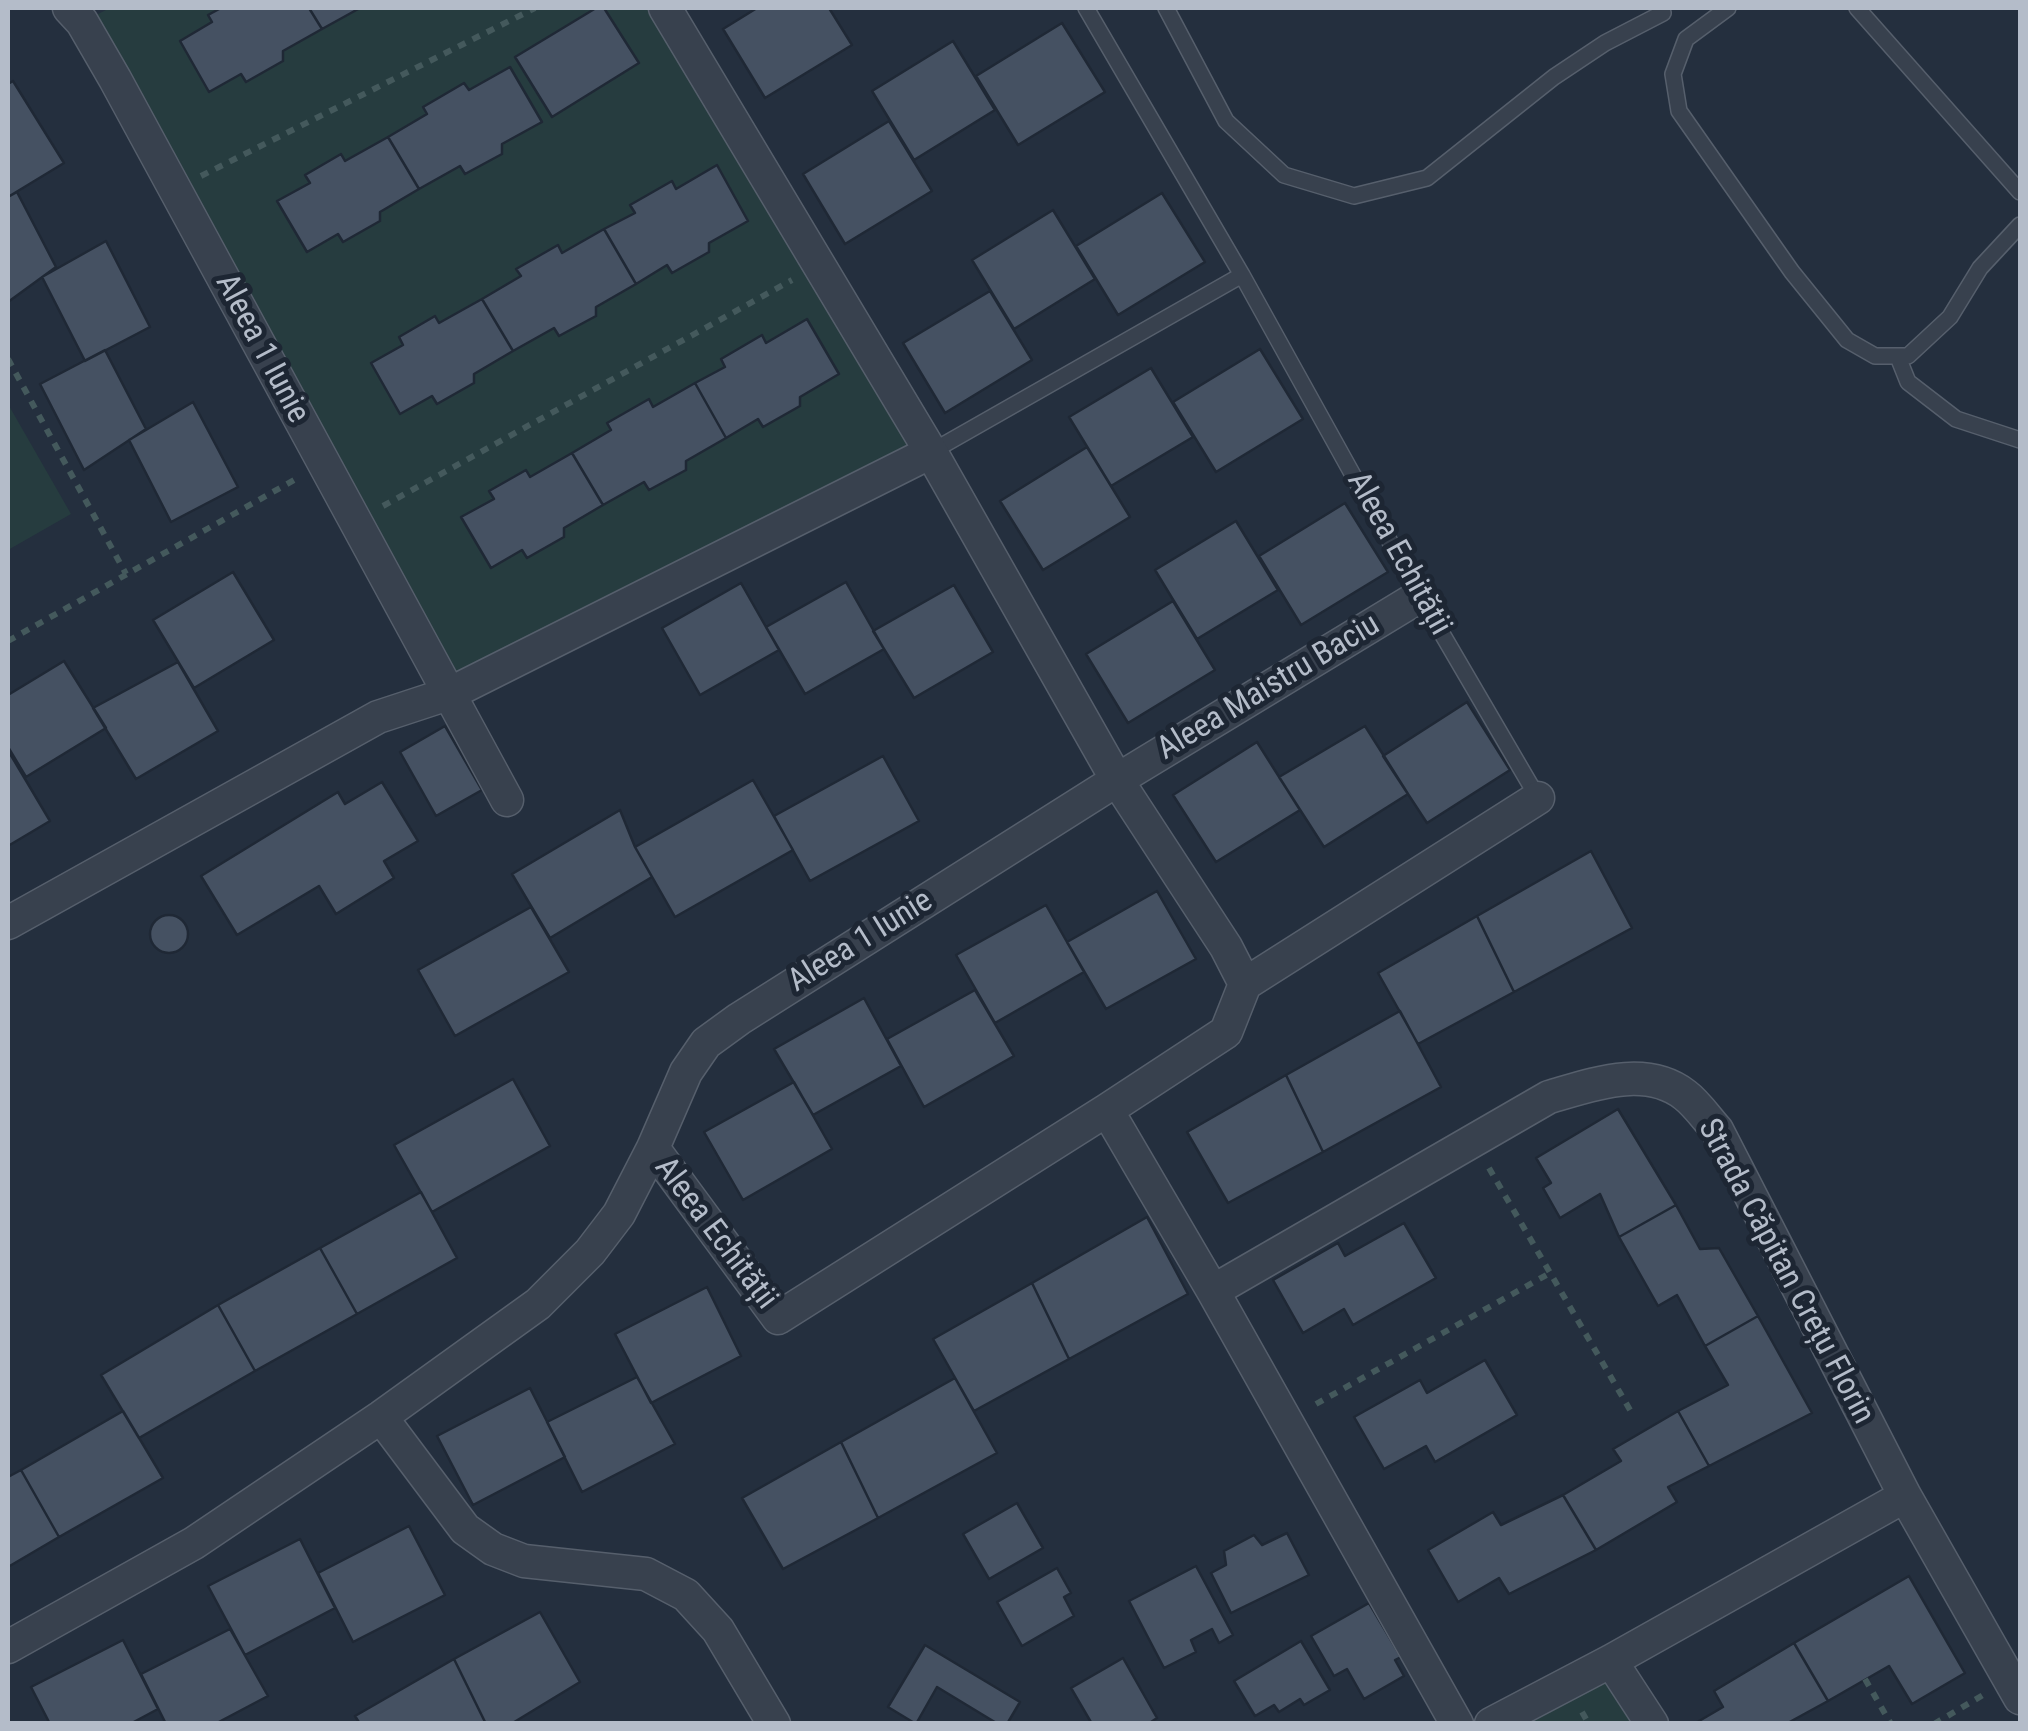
<!DOCTYPE html>
<meta charset="utf-8">
<style>
body{margin:0}
#map{position:relative;width:2028px;height:1731px;overflow:hidden;background:#242f3e;font-family:"Roboto Condensed",sans-serif}
canvas{display:block}
.frame{position:absolute;inset:0;border:10px solid #b4bcc9;pointer-events:none}
</style>
<div id="map">
<canvas width="2028" height="1731"></canvas>
<div class="frame"></div>
</div>
<script>
const g = document.querySelector('canvas').getContext('2d');
g.lineJoin = 'round';
function fill(path, color) {
  g.fillStyle = color;
  g.fill(path, 'evenodd');
}
function strokePath(path, color, width, dash) {
  g.strokeStyle = color;
  g.lineWidth = width;
  g.lineCap = dash ? 'butt' : 'round';
  g.setLineDash(dash || []);
  g.stroke(path);
}
function label(font, color, halo, rows, align = 'center') {
  g.font = font + ' "Roboto Condensed",sans-serif';
  g.lineWidth = 10;
  g.setLineDash([]);
  g.textBaseline = 'middle';
  g.strokeStyle = halo;
  g.fillStyle = color;
  for (const [text, x, y, turn = 0] of rows) {
    g.save();
    g.translate(x, y);
    g.rotate((+turn || 0) * Math.PI / 180);
    g.textAlign = isNaN(turn) ? turn : align;
    if (halo) g.strokeText(text, 0, 0);
    g.fillText(text, 0, 0);
    g.restore();
  }
}
const green = new Path2D(`
 M110 8H665L931 452 451 693 82 22Z
 M8 404 71 514 8 550Z
 M1611 1661 1652 1724H1491Z`);
const building = new Path2D(`
 M221 8H309L322 29 283 51V61L246 82 241 74 209 92 180 41 212 22 208 15Z
 M309 8H360L322 29Z
 M596 8H604L639 63 552 117 515 57Z
 M757 8H829L852 45 765 98 723 29Z
 M1062 23 1105 92 1018 145 976 76Z
 M953 41 995 110 914 160 872 91Z
 M510 67 542 122 502 144V154L465 174 460 166 419 189 388 137 427 114 423 107 464 83 469 90Z
 M13 81 64 163 8 197V84Z
 M889 121 932 191 845 244 803 174Z
 M388 137 419 189 380 212V221L343 242 338 234 307 252 277 201 310 183 305 175 341 154 345 161Z
 M717 165 748 221 709 243V252L672 273 667 265 636 284 604 229 635 213 630 205 672 181 676 189Z
 M17 192 56 267 8 302V197Z
 M1162 193 1205 262 1118 315 1076 246Z
 M1053 210 1095 279 1014 329 972 260Z
 M604 229 636 284 596 307V316L559 336 554 328 513 351 482 299 521 276 516 269 558 245 562 253Z
 M106 241 150 327 85 361 42 277Z
 M990 291 1032 360 945 413 903 343Z
 M482 299 513 351 474 374V383L437 404 432 396 400 414 371 363 403 345 399 337 435 316 439 323Z
 M807 319 839 374 800 397V406L763 427 758 419 726 438 695 383 725 367 721 359 762 335 766 343Z
 M1260 349 1303 419 1216 472 1173 402Z
 M105 350 146 429 84 470 40 384Z
 M1151 368 1193 437 1111 486 1069 417Z
 M695 383 726 438 686 461V470L649 490 644 482 603 505 572 453 611 430 607 423 649 399 653 407Z
 M193 402 238 487 171 522 129 440Z
 M1087 447 1130 517 1043 570 1000 501Z
 M572 453 603 505 564 528V537L527 558 522 550 491 568 461 517 494 499 489 491 526 470 530 477Z
 M1345 503 1388 572 1301 625 1259 556Z
 M1236 521 1278 590 1197 639 1155 570Z
 M233 572 274 640 194 688 153 620Z
 M846 582 884 649 805 694 766 627Z
 M741 583 779 650 700 695 662 628Z
 M954 585 993 652 914 698 873 631Z
 M1173 601 1215 670 1128 723 1086 654Z
 M64 661 106 728 26 777 8 747V695Z
 M178 662 218 731 136 779 93 708Z
 M1467 702 1510 770 1427 823 1383 756Z
 M445 726 482 790 436 816 400 752Z
 M1365 726 1408 794 1324 847 1279 777Z
 M1257 742 1300 810 1216 862 1173 795Z
 M9 752 50 821 8 846V753Z
 M883 756 919 821 810 881 774 816Z
 M753 780 793 850 675 917 635 847Z
 M382 782 418 841 384 861 394 878 336 914 319 886 237 935 201 876 338 792 345 804Z
 M620 810 635 847 652 877 550 938 512 874Z
 M1591 851 1632 928 1514 992 1477 916Z
 M1157 891 1196 959 1106 1009 1067 942Z
 M1046 905 1084 972 995 1023 956 955Z
 M531 907 569 972 455 1036 418 970Z
 M150 934a19 19 0 1 1 38 0a19 19 0 1 1-38 0Z
 M1477 916 1514 992 1418 1044 1378 973Z
 M975 990 1014 1056 924 1107 887 1039Z
 M864 998 901 1066 813 1115 774 1049Z
 M1400 1011 1441 1087 1323 1152 1286 1075Z
 M1286 1075 1323 1152 1228 1203 1187 1132Z
 M513 1079 550 1146 432 1212 394 1145Z
 M794 1082 832 1149 743 1200 704 1132Z
 M1618 1109 1676 1205 1619 1237 1600 1194 1560 1218 1543 1188 1551 1183 1536 1158Z
 M421 1192 457 1258 357 1314 320 1248Z
 M1676 1205 1700 1249 1719 1248 1758 1316 1705 1346 1677 1295 1658 1306 1619 1237Z
 M1147 1217 1188 1294 1069 1359 1032 1283Z
 M1404 1223 1436 1278 1353 1325 1344 1309 1303 1333 1273 1280 1338 1243 1345 1256Z
 M320 1248 357 1314 255 1371 218 1305Z
 M1032 1283 1069 1359 974 1411 933 1339Z
 M707 1287 741 1356 651 1403 615 1334Z
 M218 1305 255 1371 139 1438 101 1375Z
 M1758 1316 1812 1413 1709 1466 1678 1411 1728 1385 1705 1346Z
 M1485 1360 1517 1415 1435 1462 1426 1446 1384 1469 1354 1417 1420 1380 1427 1393Z
 M637 1377 675 1444 582 1492 547 1422Z
 M955 1378 997 1453 878 1518 841 1442Z
 M530 1388 565 1457 473 1505 437 1436Z
 M123 1411 163 1478 59 1537 21 1470Z
 M1678 1411 1709 1466 1668 1487 1677 1502 1596 1550 1563 1495 1621 1461 1613 1449Z
 M841 1442 878 1518 783 1569 742 1498Z
 M21 1470 59 1537 8 1567V1477Z
 M1563 1495 1596 1550 1509 1594 1499 1578 1458 1602 1428 1550 1493 1512 1501 1525Z
 M1017 1503 1043 1548 989 1579 963 1534Z
 M409 1526 445 1595 353 1642 318 1573Z
 M1287 1533 1309 1575 1231 1613 1211 1573 1226 1565 1224 1551 1254 1535 1262 1545Z
 M300 1539 335 1608 245 1655 208 1586Z
 M1196 1566 1233 1635 1219 1643 1212 1629 1191 1640 1196 1652 1164 1668 1129 1601Z
 M1057 1568 1071 1593 1064 1597 1074 1616 1022 1646 997 1602Z
 M1909 1576 1965 1673 1912 1704 1889 1666 1828 1701 1794 1643Z
 M1369 1603 1401 1657 1395 1660 1404 1676 1364 1699 1347 1669 1334 1676 1311 1636Z
 M540 1612 580 1682 511 1724H486L454 1659Z
 M230 1629 268 1696 215 1724H166L141 1674Z
 M123 1640 158 1709 130 1724H50L31 1687Z
 M1301 1641 1330 1690 1304 1705 1300 1699 1279 1712 1274 1705 1255 1716 1234 1681Z
 M1794 1643 1828 1701 1786 1724H1694L1723 1707 1714 1691Z
 M925 1645 1020 1702 1007 1724H998L937 1687 916 1724 888 1707Z
 M1123 1658 1157 1718 1148 1724H1092L1071 1688Z
 M454 1659 486 1724H360L355 1716Z`);
const path = new Path2D(`
 M201 176 535 8
 M8 359 126 574
 M383 506 792 280
 M8 641 296 479
 M1489 1168 1633 1415
 M1316 1404 1550 1273
 M1865 1679 1891 1724
 M1582 1712 1589 1724
 M1934 1724 1983 1695`);
const lane = new Path2D(`
 M1086 8 1242 275 1420 596 1538 798
 M1166 8 1226 121 1284 175 1354 196 1427 178 1554 77 1605 43 1663 13
 M1728 8 1686 39 1673 74 1679 111 1792 272 1847 340 1875 356H1908L1950 317 1980 268 2020 225
 M1857 8 2020 192
 M1898 357 1908 382 1956 419 2020 440
 M931 452 1242 275`);
const street = new Path2D(`
 M69 8 82 22 115 79 507 800
 M665 8 931 452 1117 780 1226 947 1245 984
 M8 923 378 717 451 693 931 452
 M1107 1110 1213 1291 1457 1724
 M653 1148 778 1318 1107 1110 1226 1032 1245 984 1538 798
 M1213 1291 1549 1097C1591 1085 1645 1064 1685 1095 1697 1104 1707 1119 1717 1130L1905 1496 2020 1698
 M381 1417 465 1529 493 1549 524 1561 646 1574 686 1595 718 1630 774 1724
 M8 1647 194 1543 381 1417 538 1304 590 1252 619 1214 653 1148 686 1072 706 1043 739 1019 1117 780 1420 596
 M1611 1661 1652 1724
 M1491 1724 1611 1661 1905 1496`);
const streetNames = [
 ["Aleea 1 Iunie",261,349,62],
 ["Aleea Echității",1398,554,61],
 ["Aleea Maistru Baciu",1269,688,-31],
 ["Aleea 1 Iunie",861,942,-32],
 ["Aleea Echității",715,1234,53],
 ["Strada Căpitan Crețu Florin",1785,1272,62]
];
fill(green, '#263c3f');
fill(building, '#455162');
strokePath(building, '#1f2835', 2.5);
strokePath(lane, '#565f6c', 18);
strokePath(street, '#565f6c', 35);
strokePath(path, '#44595c', 6, [8, 8]);
strokePath(lane, '#38414e', 15);
strokePath(street, '#38414e', 32);
label('32px', '#b4bcc9', '#1d2633', streetNames);
</script>
